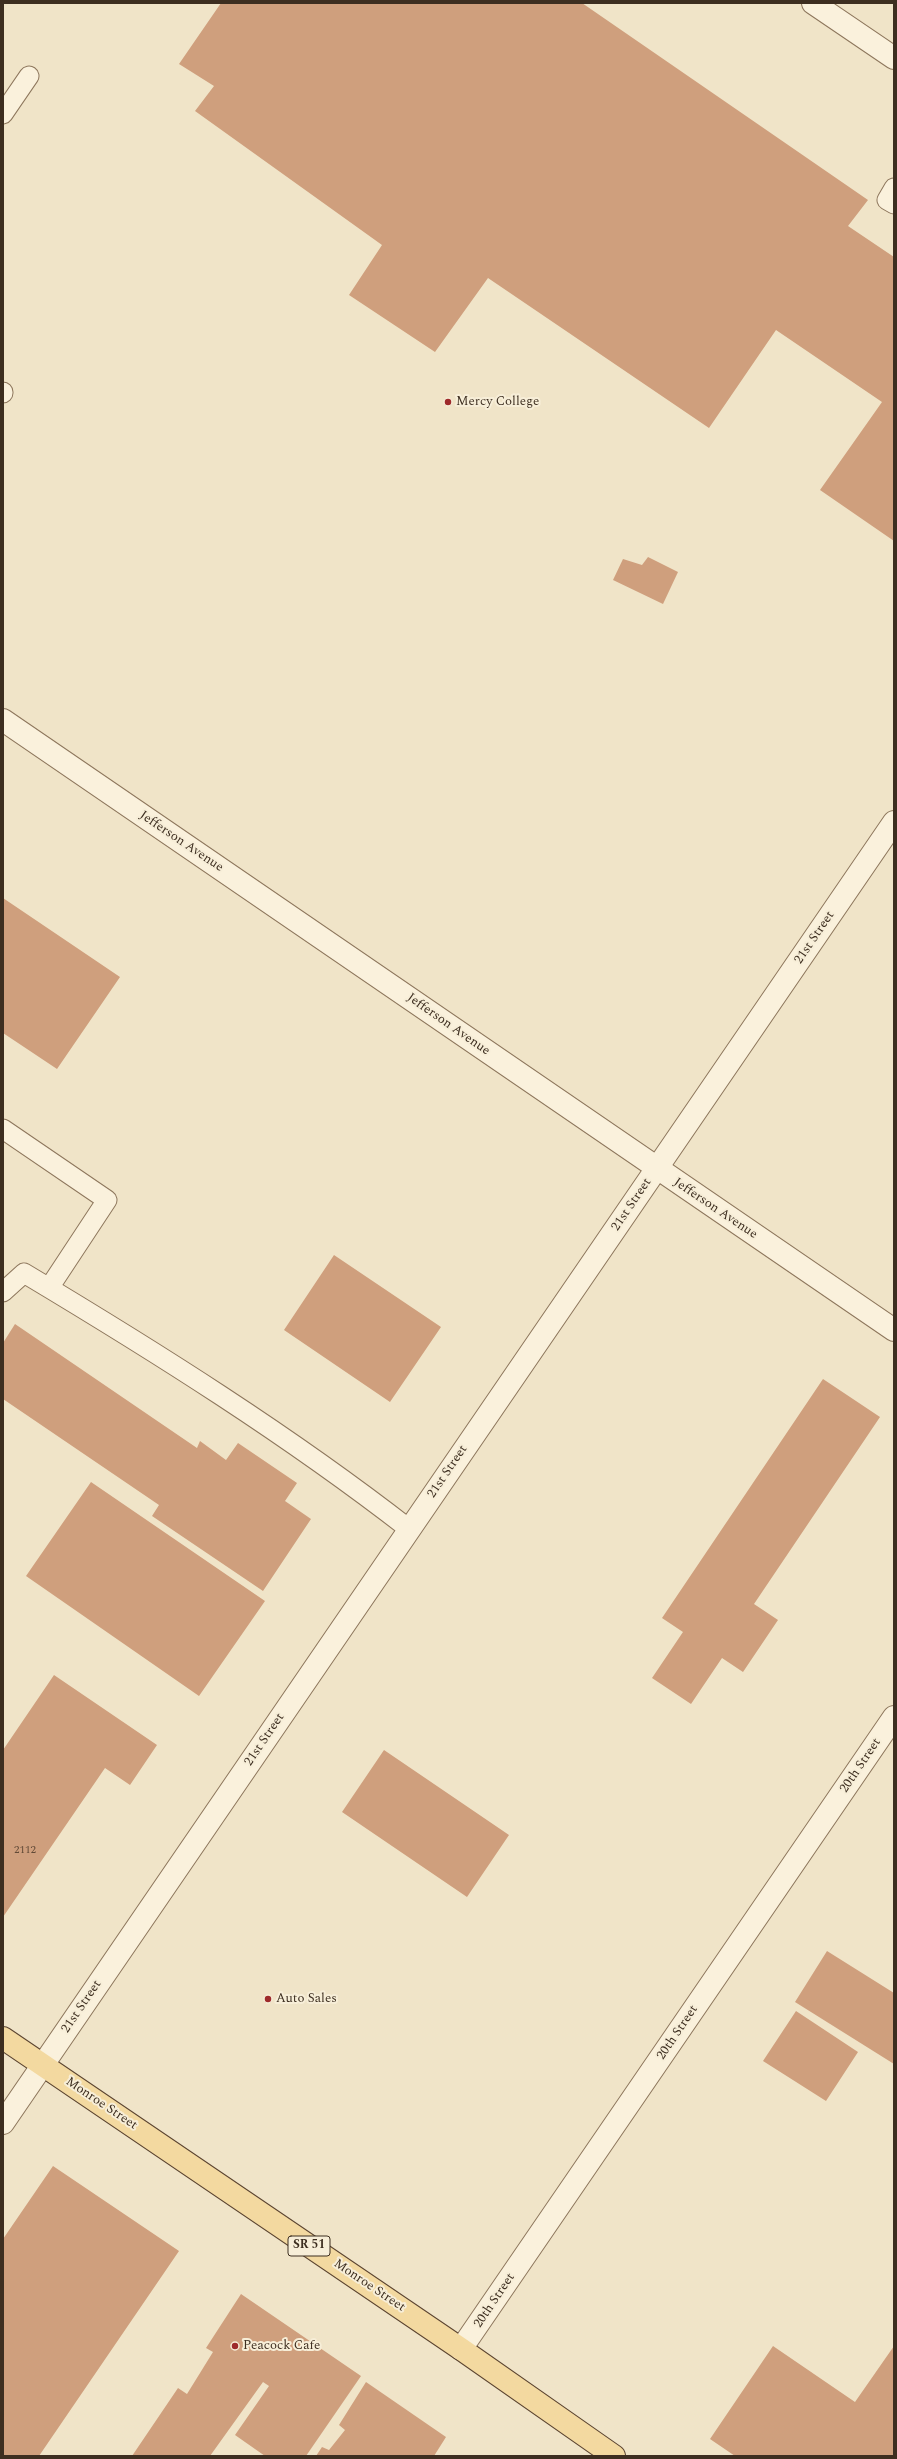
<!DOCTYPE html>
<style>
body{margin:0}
#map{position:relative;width:897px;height:2459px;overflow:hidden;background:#f0e4c8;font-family:Spectral,serif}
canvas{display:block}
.frame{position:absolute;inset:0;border:4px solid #3d2e20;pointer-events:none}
</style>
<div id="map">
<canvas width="897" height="2459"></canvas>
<div class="frame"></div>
</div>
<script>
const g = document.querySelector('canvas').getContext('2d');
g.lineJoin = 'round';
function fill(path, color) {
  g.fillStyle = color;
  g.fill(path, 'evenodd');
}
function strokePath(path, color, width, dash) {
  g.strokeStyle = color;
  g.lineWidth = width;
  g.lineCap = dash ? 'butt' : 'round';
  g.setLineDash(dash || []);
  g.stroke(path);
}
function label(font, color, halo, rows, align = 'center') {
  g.font = font + ' Spectral,serif';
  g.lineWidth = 4;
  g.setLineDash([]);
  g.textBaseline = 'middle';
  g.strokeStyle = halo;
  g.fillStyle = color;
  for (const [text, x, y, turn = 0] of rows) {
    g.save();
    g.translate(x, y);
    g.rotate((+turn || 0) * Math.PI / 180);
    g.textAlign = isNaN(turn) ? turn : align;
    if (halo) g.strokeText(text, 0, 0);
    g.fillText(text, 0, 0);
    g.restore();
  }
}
const building = new Path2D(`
 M221 3H582L868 200 848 226 894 257V541L820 490 882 402 776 330 709 428 488 278 435 352 349 295 382 245 195 111 214 86 179 64Z
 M648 557 678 572 663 604 613 580 623 559 642 565Z
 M3 898 120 977 57 1069 3 1033Z
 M334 1255 441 1327 390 1402 284 1330Z
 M15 1324 197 1448 200 1441 226 1460 238 1443 297 1483 285 1501 311 1519 263 1591 152 1516 159 1505 3 1399V1343Z
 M823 1379 880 1417 754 1604 778 1620 743 1672 722 1658 691 1704 652 1678 683 1632 662 1618Z
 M91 1482 265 1601 199 1696 26 1576Z
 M54 1675 157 1745 130 1785 105 1768 3 1917V1750Z
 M384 1750 509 1835 467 1897 342 1812Z
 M827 1951 894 1993V2064L795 2002Z
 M796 2011 858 2052 826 2101 763 2061Z
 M53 2166 179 2251 39 2456H3V2239Z
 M241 2294 361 2376 306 2456H265L235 2435 269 2386 263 2382 210 2456H132L178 2388 187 2394 213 2352 206 2348Z
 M773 2346 855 2402 894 2346V2456H735L710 2439Z
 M366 2382 446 2437 434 2456H316L322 2447 329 2450 345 2430 339 2425Z`);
const service = new Path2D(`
 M3 114 29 76
 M894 188 887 200 894 204
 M3 392V393
 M3 1129 107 1200 49 1288
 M3 1292 24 1273C156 1352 288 1435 409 1529`);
const minor = new Path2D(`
 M3 2123 894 822
 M461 2349 894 1717`);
const tertiary = new Path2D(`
 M813 3 894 58
 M3 720 894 1330`);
const primary = new Path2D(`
 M3 2038 461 2349 614 2456`);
const markers = [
 [448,402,4,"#9e2a2b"],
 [268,1999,4,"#9e2a2b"],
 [235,2346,4,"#9e2a2b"]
];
const numberNames = [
 ["2112",25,1851]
];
const shields = [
 [309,2246,42]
];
const shieldNames = [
 ["SR 51",309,2246]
];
const poiNames = [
 ["Mercy College",456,402],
 ["Auto Sales",276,1999],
 ["Peacock Cafe",243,2346]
];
const streetNames = [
 ["Jefferson Avenue",181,842,34],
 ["21st Street",815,938,-56],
 ["Jefferson Avenue",448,1025,35],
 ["21st Street",632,1205,-56],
 ["Jefferson Avenue",715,1209,34],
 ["21st Street",448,1472,-56],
 ["21st Street",265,1740,-56],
 ["20th Street",861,1766,-56],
 ["21st Street",82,2007,-56],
 ["20th Street",678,2033,-56],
 ["Monroe Street",101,2104,34],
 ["Monroe Street",369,2286,34],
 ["20th Street",495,2301,-56]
];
fill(building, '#cf9f7d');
strokePath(service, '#8d765c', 21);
strokePath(minor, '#8d765c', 24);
strokePath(tertiary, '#8d765c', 24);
strokePath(primary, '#5b4430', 24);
strokePath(service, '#faf1dc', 19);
strokePath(minor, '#faf1dc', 22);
strokePath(tertiary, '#faf1dc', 22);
strokePath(primary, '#f3d9a0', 22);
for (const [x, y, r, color] of markers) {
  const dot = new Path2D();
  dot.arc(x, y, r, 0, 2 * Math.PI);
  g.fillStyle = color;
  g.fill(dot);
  strokePath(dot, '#f7eed8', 1.5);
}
label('11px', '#624a37', null, numberNames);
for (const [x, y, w] of shields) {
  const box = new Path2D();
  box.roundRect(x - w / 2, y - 10, w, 20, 3);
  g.fillStyle = '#f7eed8';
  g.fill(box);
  strokePath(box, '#3d2e20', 1);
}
label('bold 12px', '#3d2e20', null, shieldNames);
label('13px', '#3d2e20', '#f7eed8', poiNames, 'left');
label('13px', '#3d2e20', '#f7eed8', streetNames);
</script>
